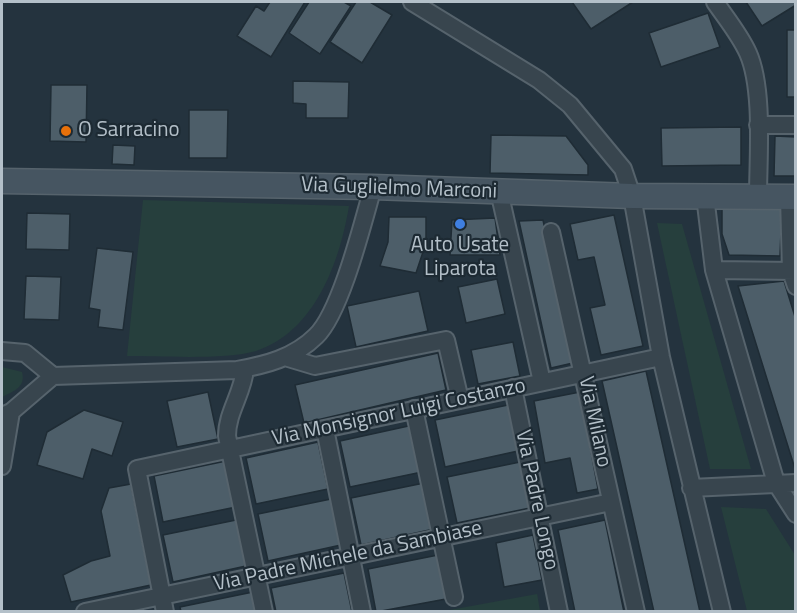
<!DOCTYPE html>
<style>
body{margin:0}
#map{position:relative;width:797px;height:613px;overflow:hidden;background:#24333e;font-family:"Titillium Web",sans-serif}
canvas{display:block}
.frame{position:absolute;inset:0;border:3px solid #b4c0c9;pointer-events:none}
</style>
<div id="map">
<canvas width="797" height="613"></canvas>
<div class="frame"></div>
</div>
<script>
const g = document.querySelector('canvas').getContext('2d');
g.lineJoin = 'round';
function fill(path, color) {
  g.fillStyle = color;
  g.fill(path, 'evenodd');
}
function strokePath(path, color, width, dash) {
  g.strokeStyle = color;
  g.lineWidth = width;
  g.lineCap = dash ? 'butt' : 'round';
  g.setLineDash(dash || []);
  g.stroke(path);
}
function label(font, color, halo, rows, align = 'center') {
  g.font = font + ' "Titillium Web",sans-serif';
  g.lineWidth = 4.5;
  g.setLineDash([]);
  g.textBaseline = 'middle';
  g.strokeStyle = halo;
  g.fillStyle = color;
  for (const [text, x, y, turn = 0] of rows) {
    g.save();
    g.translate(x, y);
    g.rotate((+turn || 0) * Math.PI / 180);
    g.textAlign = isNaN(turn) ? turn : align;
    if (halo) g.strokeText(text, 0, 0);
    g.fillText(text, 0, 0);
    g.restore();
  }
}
const green = new Path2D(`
 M143 200 349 206C340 261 315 332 256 351 226 360 162 356 127 356Z
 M657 223 682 224 751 469H710Z
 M2 367 22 372C26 387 14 391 2 397Z
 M721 507 766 509 795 555V611H747Z
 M537 593 540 611H444L537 594Z`);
const building = new Path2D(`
 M270 2H305L271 57 237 36 256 6 264 11Z
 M309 2H344L351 6 320 54 289 33Z
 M356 2H370L392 15 362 63 330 42Z
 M572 2H633L591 29Z
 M746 2H796V5L762 26Z
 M708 13 720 47 661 67 649 33Z
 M787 30H796V97H787Z
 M293 81 349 82 348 118H306V104L293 103Z
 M51 85H87L86 142 50 141Z
 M189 110H228L227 158H189Z
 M741 127V165L662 166 661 128Z
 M491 135 566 136 588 165V175L490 173Z
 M775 136 796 137V176H774Z
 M113 145 135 146 134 165 112 164Z
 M722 206 782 207 780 256 729 255 722 234Z
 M27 213 70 214 69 250 26 249Z
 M614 215 643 346 601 355 590 308 605 305 594 257 578 260 570 224Z
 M389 217H426V243L416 273 380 266 388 242Z
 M495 218 500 255H450L452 220Z
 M543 220 573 363 551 368 519 221Z
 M97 248 133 252 123 330 98 327 100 310 89 308Z
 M26 276 61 277 59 320 24 319Z
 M497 279 505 314 466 323 458 287Z
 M784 281 796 320V472L738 286Z
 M419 291 428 331 356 347 347 306Z
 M513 342 520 376 478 384 471 350Z
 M438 353 446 390 304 423 295 385Z
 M646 371 700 612H654L602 381Z
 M208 392 218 439 177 447 167 401Z
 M580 392 598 489 577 493 570 458 545 463 534 401Z
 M508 405 518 451 445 467 435 420Z
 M84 410 123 422 112 456 92 449 83 479 37 465 47 432Z
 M413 425 422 472 350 487 340 441Z
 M318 442 328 489 256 504 246 458Z
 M226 461 236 507 163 522 154 476Z
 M520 462 530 508 457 523 447 477Z
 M424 483 434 529 361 545 351 498Z
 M131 484 151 585 71 602 63 575 91 561 110 556 101 511 109 488Z
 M331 499 341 545 268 561 258 514Z
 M236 520 246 566 173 582 163 535Z
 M605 520 624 612H575L558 530Z
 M533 535 542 580 504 587 496 543Z
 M438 555 446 599 376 612 368 569Z
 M344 573 352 612H276L271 588Z
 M253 592 257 612H181L180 607Z`);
const minor = new Path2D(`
 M412 2 539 80 570 105 623 169 632 196 661 357 722 612
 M715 2C726 18 740 35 748 53 764 89 758 157 758 197
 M758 125H796
 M499 191 542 382
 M705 196 714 270 776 483 796 514
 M789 197 791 271 796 286
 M551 232 636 612
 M714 270 796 271
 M2 351 25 353 53 376 237 370C265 365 294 358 316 336 341 312 363 222 373 187
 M285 357 315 366 446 340 460 400
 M245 369C243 393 227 412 227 436L264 612
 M513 388 559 612
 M414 409 454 597
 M2 416 11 412 53 376
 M325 429 362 612
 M2 466 11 412
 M691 488 796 483
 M85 612 611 502
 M165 612 137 469 661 357`);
const secondary = new Path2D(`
 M2 181 373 187 632 196 796 197`);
const markers = [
 [66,131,6,"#e8710a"],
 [460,224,6,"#3f7fe0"]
];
const poiNames = [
 ["O Sarracino",78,131],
 ["Auto Usate",460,246,"center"],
 ["Liparota",460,270,"center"]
];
const streetNames = [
 ["Via Guglielmo Marconi",399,189,2],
 ["Via Monsignor Luigi Costanzo",399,413,-12],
 ["Via Milano",594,422,78],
 ["Via Padre Longo",536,500,78],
 ["Via Padre Michele da Sambiase",348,557,-12]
];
fill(green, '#263f3d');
fill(building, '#4d5e69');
strokePath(building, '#1f2c35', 1.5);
strokePath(minor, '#56636c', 20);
strokePath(secondary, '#56636c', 27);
strokePath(minor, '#38454e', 16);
strokePath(secondary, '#465561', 24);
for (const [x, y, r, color] of markers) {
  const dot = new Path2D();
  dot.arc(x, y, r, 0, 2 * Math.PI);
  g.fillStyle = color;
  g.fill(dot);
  strokePath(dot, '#1d2a33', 2);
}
label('21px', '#b4c0c9', '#1d2a33', poiNames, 'left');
label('21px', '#b4c0c9', '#1d2a33', streetNames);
</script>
